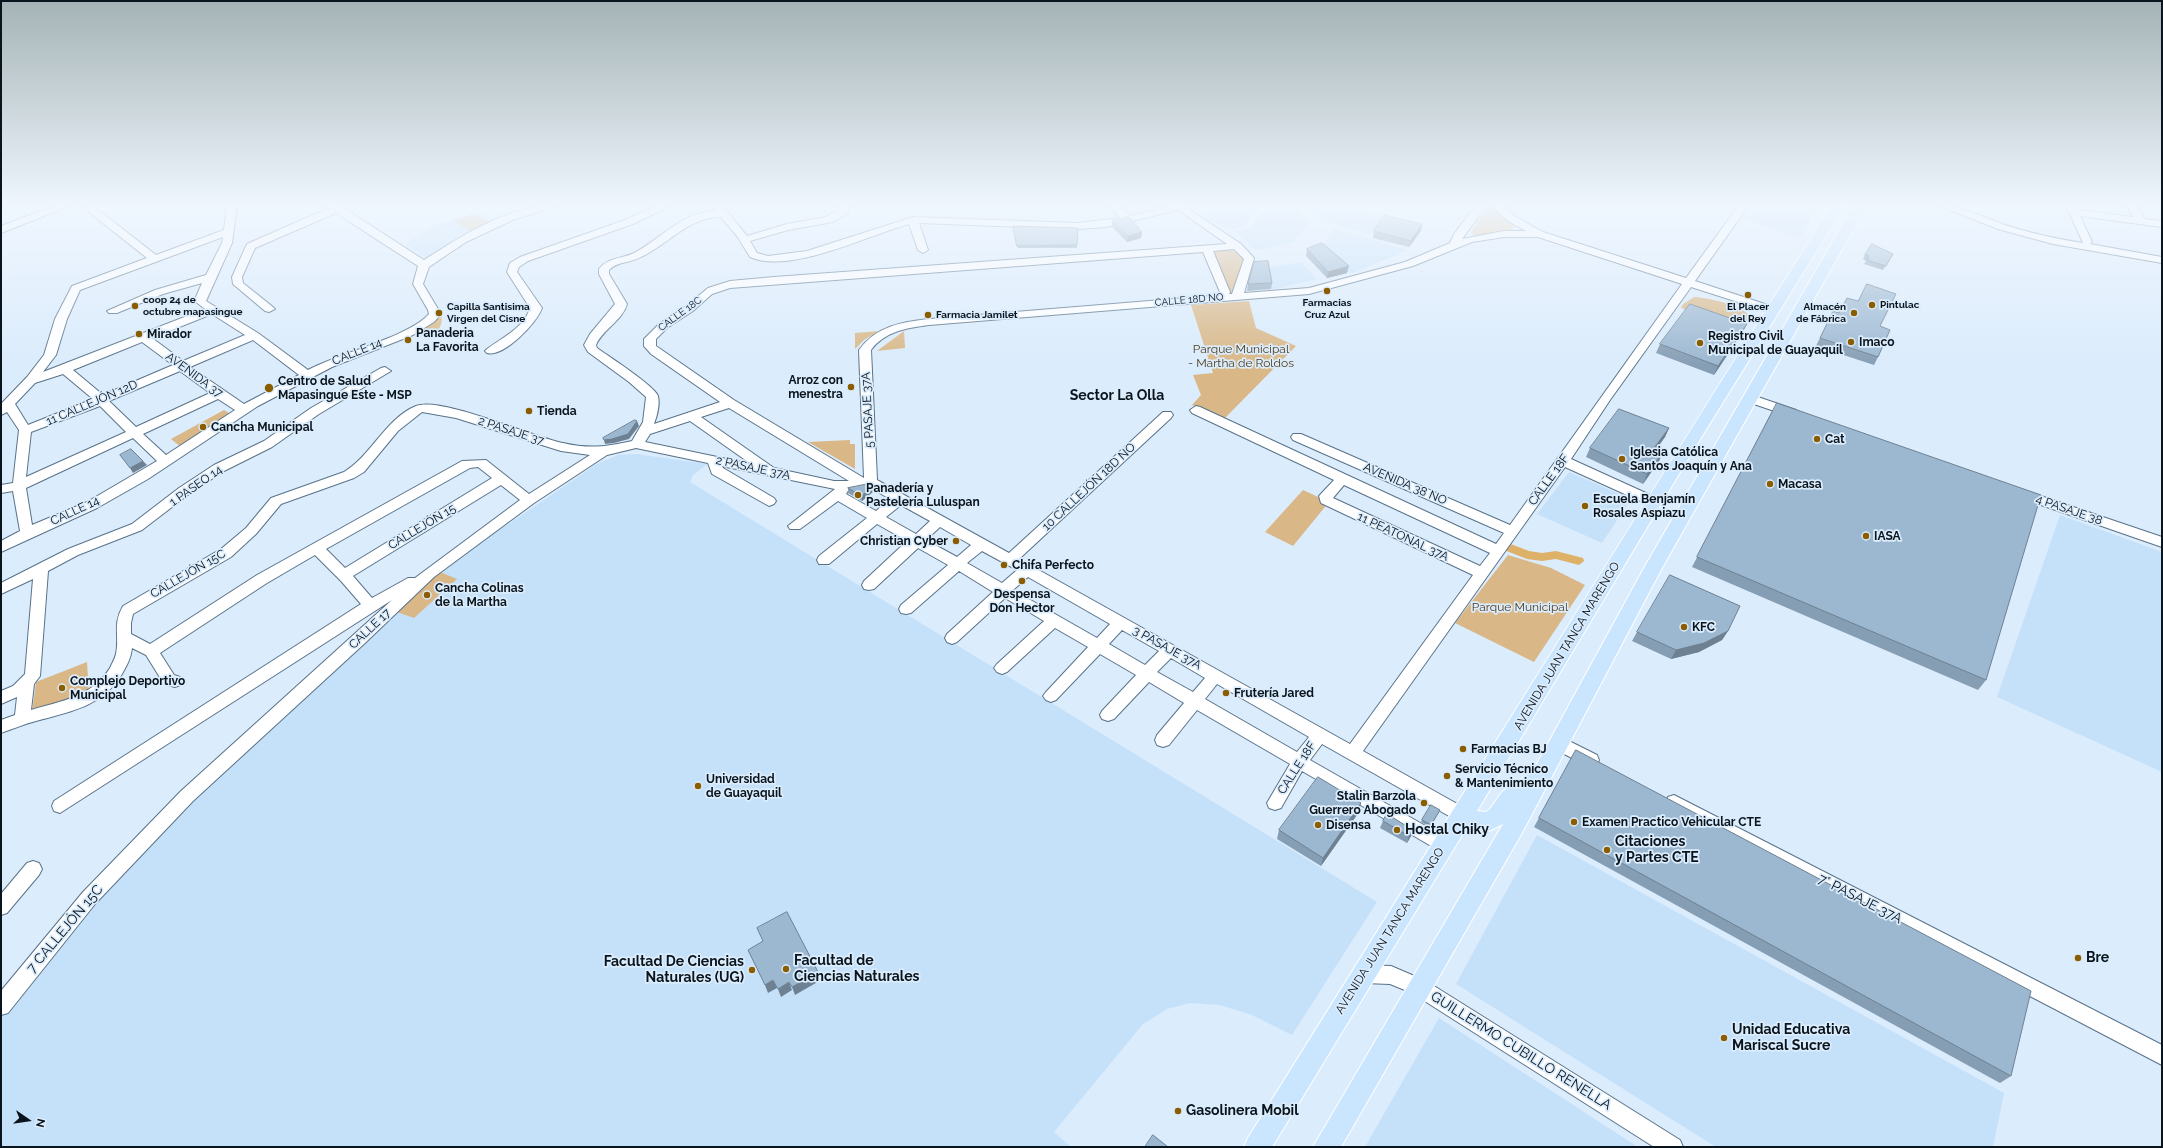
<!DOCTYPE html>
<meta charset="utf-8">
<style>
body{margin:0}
#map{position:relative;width:2163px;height:1148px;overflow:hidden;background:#dbecfc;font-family:Raleway,sans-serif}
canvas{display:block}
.frame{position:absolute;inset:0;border:2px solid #0a141d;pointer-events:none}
.north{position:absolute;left:8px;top:1100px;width:40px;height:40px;-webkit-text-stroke:3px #dbecfc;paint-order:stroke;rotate:103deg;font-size:11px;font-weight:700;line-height:16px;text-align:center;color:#0a141d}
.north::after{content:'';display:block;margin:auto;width:14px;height:18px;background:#0a141d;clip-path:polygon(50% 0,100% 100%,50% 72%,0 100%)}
</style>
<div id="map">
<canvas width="2163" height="1148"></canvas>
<div class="frame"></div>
<div class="north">N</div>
</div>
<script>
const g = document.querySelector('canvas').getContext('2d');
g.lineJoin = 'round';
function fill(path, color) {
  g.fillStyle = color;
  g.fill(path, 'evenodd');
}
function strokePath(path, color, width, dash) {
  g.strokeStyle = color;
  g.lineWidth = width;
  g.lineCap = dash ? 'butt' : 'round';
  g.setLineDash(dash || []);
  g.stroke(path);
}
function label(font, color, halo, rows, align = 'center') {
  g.font = font + ' Raleway,sans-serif';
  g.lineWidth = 3.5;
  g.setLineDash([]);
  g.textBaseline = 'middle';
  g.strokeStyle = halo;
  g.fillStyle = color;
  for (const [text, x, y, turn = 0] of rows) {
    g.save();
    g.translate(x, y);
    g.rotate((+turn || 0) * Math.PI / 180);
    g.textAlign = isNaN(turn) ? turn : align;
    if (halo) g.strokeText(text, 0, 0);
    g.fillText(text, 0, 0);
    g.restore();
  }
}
const built = new Path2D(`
 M1213 205H1257L1259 208 1245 225 1232 229 1201 219Z
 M1265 205H1296L1309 222 1294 242 1256 250 1234 231 1250 228 1266 207Z
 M1310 205H1341L1383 216 1372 235 1316 219 1308 208Z
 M1748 205H1819L1801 238 1739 218Z
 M482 211 495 222 465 236 427 258 405 244 434 225Z
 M1333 228 1408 250 1351 274 1321 249Z
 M1301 262 1317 279 1271 290 1268 268Z
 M636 454 707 464 693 475 690 482 1377 902 1292 1035 1252 1015 1220 1005 1190 1003 1167 1009 1143 1024 1054 1132 1071 1147H1V1015L74 923 188 808 220 772 444 567 467 549 510 523 597 464 618 455Z
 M1569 472 1631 499 1602 543 1537 514Z
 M2060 515 2162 552V772L1997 697Z
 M1537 835 2004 1093 1993 1147H1716L1456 984Z
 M1439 1018 1638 1147H1365Z`);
const green = new Path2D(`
 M1488 207H1495L1514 226 1512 230 1474 236 1471 232Z
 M473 214 492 223 472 232 453 221Z
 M1229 249 1246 257 1235 293 1227 294 1208 250Z
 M1694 297C1706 297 1745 306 1750 317L1741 331 1681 308 1683 304Z
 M1249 301 1256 328 1296 346 1224 419 1192 405 1201 395 1193 375 1213 373 1191 305Z
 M441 314C443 320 441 329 435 333H417L432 323Z
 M879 331 864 340 855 349V333Z
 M904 331 905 348 877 351Z
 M224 410 232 415 181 447 171 439Z
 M850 440V444H855V469L808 442Z
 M1303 490 1329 502 1293 546 1265 532Z
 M1508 555 1551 568 1585 585 1534 662 1455 623Z
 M440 572 457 579 414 618 397 612Z
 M87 662 89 694 32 713 36 682Z`);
const canal = new Path2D(`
 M1508 543 1529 551 1542 553 1556 551 1583 558 1584 561 1579 565 1556 559 1542 561 1527 559 1504 550 1503 547 1504 544Z`);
const minor = new Path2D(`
 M57 205H72L1 233V226Z
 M80 205H92L156 255 224 230 227 205H237L232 243 206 301 258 333 308 370C337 354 411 336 429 314L428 310 413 284 418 266 336 213 255 248 242 277 243 283 273 307 275 309 269 312 265 311 233 284 232 277 247 244 329 208 326 205H339L424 260C463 235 509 205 558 205L513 220 466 242 429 267 423 284 441 314 434 322 413 335 332 367 258 406 148 479 97 508 1 552V541L20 531 13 491 1 493V485L13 483 19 430 7 412 1 415V404L27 377 44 355 55 319 72 286 147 258ZM223 237 222 243 206 275 155 290 107 311 109 313H117L163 294 202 283 196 297V302L205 309 43 372 56 355 67 319 80 290ZM212 314 245 335 183 361 152 338ZM253 340 299 375 244 404 190 367ZM142 342 173 365 103 395 73 370ZM180 371 210 393 136 427 109 401ZM63 374 93 399 28 425 15 404 35 383ZM218 399 235 410 166 455 143 434ZM100 406 126 432 26 477 31 432ZM133 438 157 461 87 502 32 525 26 488Z
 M658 205H672L633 224 528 261 519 267 517 272 542 308C537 323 503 358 487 353L485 351 487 349C503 337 524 328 530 308L507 272 510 263 520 257 625 220Z
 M711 205H722L747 236 787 224 826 217 839 210V205H849L848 213 833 222 788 230 750 241 757 253 768 256 807 251 913 217 1078 223 1120 218 1109 205H1120L1130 216 1172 205H1190L1187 208 1241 244 1254 258 1244 293 1309 288 1405 262 1450 243 1454 234 1476 205H1487L1462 239 1504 231H1526L1508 221 1491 205H1502L1516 217 1543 232 1686 278 1739 205H1749L1695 281 1777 308 1779 310 1773 313 1769 312 1691 287 1610 400 1571 459 1659 499 1661 502 1659 505H1649L1565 467 1363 751 1468 810 1470 815 1468 820 1462 822 1456 820 1322 744 1310 760 1450 840 1453 845 1450 850 1444 853 1438 850 1302 771 1281 808 1275 810 1269 808 1267 803 1290 764 1197 710 1169 745 1163 747 1157 745 1155 740 1157 735 1184 703 1149 682 1114 719 1108 721 1102 719 1100 715 1102 711 1136 675 1100 654 1056 700 1051 702 1046 700 1043 696 1046 692 1088 647 1055 628 1007 672 1002 674 997 672 994 668 997 664 1044 621 1005 598 957 642 952 644 947 642 945 638 947 634 993 592 959 571 911 613 906 614 901 613 899 609 901 605 948 565 918 548 874 589 869 590 864 589 862 585 864 581 907 541 877 524 829 564H819L817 560 819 556 867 518 838 501 800 529H790L788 526 835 489 722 466 723 468 774 498 776 501 774 504 769 506 712 474 708 463 636 448 607 455 534 503 434 577 365 643 193 801 95 904 8 1013 1 1015V991L83 892 181 791 392 600 60 813 54 811 52 806 54 801 361 604 341 581 315 555 267 583 160 653 174 675 180 677 183 681 180 685 175 687 164 684 146 655 132 648C131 658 127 665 122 674 103 706 70 712 36 721 24 724 13 729 1 733V720L15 715 17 697 1 704V691L13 686 25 674 33 579 1 594V583L68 549 132 524 179 488 214 465 264 441 311 408 381 368 385 367 391 371 319 414 272 447 224 471 189 494 142 530 78 555 48 571 40 676 34 684 31 710C61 701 92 697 110 668 112 663 115 659 116 654 120 635 112 625 123 606L221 549 246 528 271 498 344 472C371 456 386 418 416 406 440 396 533 437 563 443 589 449 606 447 632 441L643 422 646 397 629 382 588 352 584 345 590 334 615 304 599 274V269C608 257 622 259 634 253 661 239 683 211 716 211ZM1178 210 1227 244 774 277 730 281 708 288 685 307 659 324 644 339V346L651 354 720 402 654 424C657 416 660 404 658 396 655 386 608 356 597 348L596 345C602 330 623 320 627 304L609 274V270C618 261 631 263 641 257 669 244 688 217 721 217L737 236 750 257C789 275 869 235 909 224L918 250 923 253 928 250 919 223 1078 229 1106 227ZM1504 237H1538L1682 284 1510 525 1301 434H1293L1291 437 1293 440 1504 533 1496 544 1200 407 1196 406 1190 410 1192 413 1334 480 1319 496 1321 503 1473 575 1350 744 1019 559 1171 418 1173 415 1171 412H1163L1009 553 877 480 871 350C885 331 907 328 929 325L1309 294 1413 266 1472 242ZM1234 249 1244 259 1232 294H1229L1230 292 1213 251ZM1203 252 1220 292 1223 295 929 319C902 322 876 326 859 350L864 478 734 400 656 346V339L667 328 693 311 712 294 730 288ZM729 408 849 481H834L774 468 701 417ZM422 412 456 418 561 451 590 455 529 494 486 460 462 461 257 575 150 644 131 634V623L133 614 231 557 256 534 281 504 354 478 364 472 398 431ZM690 421 751 464 645 442 650 434ZM478 467 492 478 345 568 326 549 470 468ZM501 485 520 500 415 578H408L372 598 353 576ZM1344 485 1490 553 1480 566 1333 498ZM869 487 890 499 876 511 846 494 849 489ZM901 505 930 521 916 534 886 517ZM940 527 971 545 957 557 926 540ZM982 551 1017 570 1002 583 967 563ZM1028 577 1110 624 1097 638 1013 590ZM1122 630 1159 651 1145 665 1109 644ZM1171 658 1205 678 1193 692 1157 672ZM1217 684 1309 737 1297 752 1205 699Z
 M1937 205C1961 205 1982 217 2005 225 2030 233 2057 239 2083 243L2066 205H2076L2078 210 2133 217 2127 205H2137L2144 219 2162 221V227L2080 216 2092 242 2090 244 2162 257V263L2053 244 1998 229Z
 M1749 394 1796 410 1798 413 1792 417 1745 401 1743 398 1745 395Z
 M2023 490 2162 537V547L2018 497 2016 494 2018 491Z
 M1559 736 1597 755 1599 760 1597 765 1591 767 1585 765 1553 748 1551 743 1553 738Z
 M1674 795 2162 1045V1065L1668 807 1666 802 1668 797Z
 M33 861 39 863 42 869 39 875 7 913 1 915V894L27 863Z
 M1364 965 1391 966 1426 981 1680 1140 1683 1147H1654L1412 993 1390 984 1364 983 1357 980 1355 974 1357 968Z`);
const major = new Path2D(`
 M1832 205H1845L1694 449 1477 811 1486 812 1490 809 1502 792 1533 771 1644 568 1854 205H1867L1662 568 1523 831 1341 1147H1313L1503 824 1489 831 1467 827 1272 1147H1244L1248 1138C1443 827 1636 516 1832 205Z`);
const wall = new Path2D(`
 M1112 221 1142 232 1141 238 1127 242 1112 227Z
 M1422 224 1421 231 1409 247 1373 238 1374 231Z
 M1013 226 1078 228 1077 248H1018Z
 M1307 249 1347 273 1327 278 1306 256Z
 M1893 254 1883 270 1864 264 1866 261 1863 259 1865 255Z
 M1272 283 1271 289 1247 291 1248 284Z
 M1867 284 1880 326 1878 357 1874 365 1816 346 1833 311 1839 313 1847 298 1858 301Z
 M1747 324 1742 333 1714 375 1656 353 1660 344Z
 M1772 412 1986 680 1978 690 1692 567Z
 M1669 428 1665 437 1656 449 1663 452 1659 461 1643 484 1586 457 1590 448Z
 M848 488 874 491 862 501 848 493Z
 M1728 631 1722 640 1699 652 1671 659 1632 641 1637 632Z
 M1576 750 2011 1076 2000 1083 1534 827Z
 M1359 812 1321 866 1277 839 1279 830Z
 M1439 812 1430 827 1421 822 1422 820Z
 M1383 821 1413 830 1411 836 1407 843 1380 828Z`);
const shadedWall = new Path2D(`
 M1422 224 1421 231 1409 247 1411 241Z
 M1142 232 1141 238 1127 242 1128 236Z
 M1349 266 1347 273 1327 278 1328 272Z
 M1747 324 1742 333 1714 375 1718 366Z
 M637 421 639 426 629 439 614 443 605 444 604 440Z
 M1669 428 1665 437 1650 458 1654 448Z
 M1663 452 1659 461 1643 484 1647 474Z
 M143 461 147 465 133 473 130 468Z
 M873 487 874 491 862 501 861 496Z
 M1728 631 1722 640 1699 652 1671 659 1676 650Z
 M1361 803 1359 812 1321 866 1323 858Z
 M1413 830 1411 836 1407 843 1409 836Z
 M818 972 821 980 795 995 792 987Z
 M773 980 777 988 768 993 765 985Z
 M789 982 792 990 781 997 778 989Z`);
const building = new Path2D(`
 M1384 215 1422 224 1411 241 1374 231Z
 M1129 217 1142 232 1128 236 1112 221Z
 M1013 226 1078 228 1077 245 1017 246Z
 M1322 243 1349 266 1328 272 1307 249Z
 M1872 244 1893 254 1886 266 1867 260 1869 256 1865 255Z
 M1268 261 1272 283 1248 284 1254 262Z
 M1867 284 1896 294 1880 326 1890 330 1878 357 1820 338 1833 311 1839 313 1847 298 1858 301Z
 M1690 304 1747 324 1718 366 1660 344Z
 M1777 403 2041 495 1986 680 1697 557Z
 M1619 409 1669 428 1654 448 1663 452 1647 474 1590 448Z
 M635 420 637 421 628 434 612 439 604 440 603 438Z
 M131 449 143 461 130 468 120 455Z
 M868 484 873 487 861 496 848 488Z
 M1670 575 1740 606 1728 631 1704 643 1676 650 1637 632Z
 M1576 750 2031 991 2011 1076 1539 818Z
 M1318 777 1361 803 1323 858 1279 830Z
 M1431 805 1440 810 1431 825 1422 820Z
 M1387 814 1413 830 1409 836 1383 821Z
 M787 912 818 972 792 987 789 982 778 989 773 980 765 985 748 950 763 941 757 928Z
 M1153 1135 1168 1147H1145Z`);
const markers = [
 [1327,291,4,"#8a5e00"],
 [1748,295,4,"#8a5e00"],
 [1872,305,4,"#8a5e00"],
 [135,306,4,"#8a5e00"],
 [439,313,4,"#8a5e00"],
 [1854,313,4,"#8a5e00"],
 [928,315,4,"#8a5e00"],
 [139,334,4,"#8a5e00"],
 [408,340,4,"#8a5e00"],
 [1851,342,4,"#8a5e00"],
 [1700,343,4,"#8a5e00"],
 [851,387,4,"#8a5e00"],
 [269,388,5,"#8a5e00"],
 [529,411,4,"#8a5e00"],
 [203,427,4,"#8a5e00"],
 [1817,439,4,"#8a5e00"],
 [1622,459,4,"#8a5e00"],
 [1770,484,4,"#8a5e00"],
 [858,495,4,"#8a5e00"],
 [1585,506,4,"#8a5e00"],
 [1866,536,4,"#8a5e00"],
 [956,541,4,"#8a5e00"],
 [1004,565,4,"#8a5e00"],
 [1022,581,4,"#8a5e00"],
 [427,595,4,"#8a5e00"],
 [1684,627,4,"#8a5e00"],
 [62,688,4,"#8a5e00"],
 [1226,693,4,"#8a5e00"],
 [1463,749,4,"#8a5e00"],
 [1447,776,4,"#8a5e00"],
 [698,786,4,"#8a5e00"],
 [1424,803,4,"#8a5e00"],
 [1574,822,4,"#8a5e00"],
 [1318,825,4,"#8a5e00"],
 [1397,830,4,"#8a5e00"],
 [1607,850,4,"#8a5e00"],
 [2078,958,4,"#8a5e00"],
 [786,969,4,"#8a5e00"],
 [752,970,4,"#8a5e00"],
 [1724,1038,4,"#8a5e00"],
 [1178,1111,4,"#8a5e00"]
];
const farPoinames = [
 ["coop 24 de",143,300],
 ["octubre mapasingue",143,312],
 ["Farmacias",1327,303,"center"],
 ["Cruz Azul",1327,315,"center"],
 ["Pintulac",1880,305],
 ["Capilla Santisima",447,307],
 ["Virgen del Cisne",447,319],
 ["El Placer",1748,307,"center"],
 ["del Rey",1748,319,"center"],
 ["Almacén",1846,307,"right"],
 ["de Fábrica",1846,319,"right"],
 ["Farmacia Jamilet",936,315]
];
const farStreetnames = [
 ["CALLE 18D NO",1189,300,-5],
 ["CALLE 18C",680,314,-36]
];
const poiNames = [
 ["Panaderia",416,333],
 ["La Favorita",416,347],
 ["Mirador",147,334],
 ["Registro Civil",1708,336],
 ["Municipal de Guayaquil",1708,350],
 ["Imaco",1859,342],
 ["Arroz con",843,380,"right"],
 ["menestra",843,394,"right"],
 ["Centro de Salud",278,381],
 ["Mapasingue Este - MSP",278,395],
 ["Tienda",537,411],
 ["Cancha Municipal",211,427],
 ["Cat",1825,439],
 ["Iglesia Católica",1630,452],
 ["Santos Joaquín y Ana",1630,466],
 ["Macasa",1778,484],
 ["Panadería y",866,488],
 ["Pastelería Luluspan",866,502],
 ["Escuela Benjamín",1593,499],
 ["Rosales Aspiazu",1593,513],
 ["IASA",1874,536],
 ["Christian Cyber",948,541,"right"],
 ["Chifa Perfecto",1012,565],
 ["Cancha Colinas",435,588],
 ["de la Martha",435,602],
 ["Despensa",1022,594,"center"],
 ["Don Hector",1022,608,"center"],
 ["KFC",1692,627],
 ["Complejo Deportivo",70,681],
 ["Municipal",70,695],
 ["Frutería Jared",1234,693],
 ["Farmacias BJ",1471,749],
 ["Servicio Técnico",1455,769],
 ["& Mantenimiento",1455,783],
 ["Universidad",706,779],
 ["de Guayaquil",706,793],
 ["Stalin Barzola",1416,796,"right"],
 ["Guerrero Abogado",1416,810,"right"],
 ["Examen Practico Vehicular CTE",1582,822],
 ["Disensa",1326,825]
];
const parkNames = [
 ["Parque Municipal",1241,349],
 ["- Martha de Roldos",1241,363],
 ["Parque Municipal",1520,607]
];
const streetNames = [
 ["CALLE 14",357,352,-22],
 ["AVENIDA 37",194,375,36],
 ["11 CALLEJÓN 12D",92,403,-23],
 ["5 PASAJE 37A",868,410,-93],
 ["2 PASAJE 37",511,431,18],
 ["2 PASAJE 37A",753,468,12],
 ["CALLE 18F",1549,480,-54],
 ["AVENIDA 38 NO",1405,484,23],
 ["1 PASEO 14",196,486,-35],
 ["10 CALLEJÓN 18D NO",1089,487,-43],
 ["4 PASAJE 38",2069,510,19],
 ["CALLE 14",75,511,-25],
 ["CALLEJÓN 15",422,527,-31],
 ["11 PEATONAL 37A",1403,537,25],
 ["CALLEJÓN 15C",188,574,-30],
 ["CALLE 17",370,629,-43],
 ["AVENIDA JUAN TANCA MARENGO",1567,646,-59],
 ["3 PASAJE 37A",1167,648,29],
 ["CALLE 18F",1297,768,-57],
 ["AVENIDA JUAN TANCA MARENGO",1390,931,-58]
];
const quarterNames = [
 ["Sector La Olla",1117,396]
];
const nearPoinames = [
 ["Hostal Chiky",1405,830],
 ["Citaciones",1615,842],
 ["y Partes CTE",1615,858],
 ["Bre",2086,958],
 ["Facultad de",794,961],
 ["Ciencias Naturales",794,977],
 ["Facultad De Ciencias",744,962,"right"],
 ["Naturales (UG)",744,978,"right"],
 ["Unidad Educativa",1732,1030],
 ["Mariscal Sucre",1732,1046],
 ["Gasolinera Mobil",1186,1111]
];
const nearStreetnames = [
 ["7° PASAJE 37A",1860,899,27],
 ["7 CALLEJÓN 15C",65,929,-50],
 ["GUILLERMO CUBILLO RENELLA",1521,1051,32]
];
fill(built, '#c5e1fa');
fill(green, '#d9b786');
fill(canal, '#deb169');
strokePath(minor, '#587289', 2);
strokePath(major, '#fff', 2);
fill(minor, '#fff');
fill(major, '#cae5fe');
fill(wall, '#869eb4');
fill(shadedWall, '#6d8192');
fill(building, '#9cb8d1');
strokePath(building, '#6d8192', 1);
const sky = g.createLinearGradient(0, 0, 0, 366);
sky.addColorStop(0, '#a4b3b5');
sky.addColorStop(0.56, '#eff6fe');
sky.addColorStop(1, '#eff6fe00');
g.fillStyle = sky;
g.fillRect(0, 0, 2163, 366);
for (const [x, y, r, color] of markers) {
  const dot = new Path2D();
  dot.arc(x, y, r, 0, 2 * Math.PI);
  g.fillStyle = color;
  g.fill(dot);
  strokePath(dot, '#dbecfc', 1.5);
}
label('bold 10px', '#0a141d', '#dbecfc', farPoinames, 'left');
label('10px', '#0a141d', '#dbecfc', farStreetnames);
label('bold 12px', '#0a141d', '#dbecfc', poiNames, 'left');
label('12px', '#4e3b1c', '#dbecfc', parkNames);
label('12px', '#0a141d', '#dbecfc', streetNames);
label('bold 14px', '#0a141d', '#dbecfc', quarterNames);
label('bold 14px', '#0a141d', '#dbecfc', nearPoinames, 'left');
label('14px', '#0a141d', '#dbecfc', nearStreetnames);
</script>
